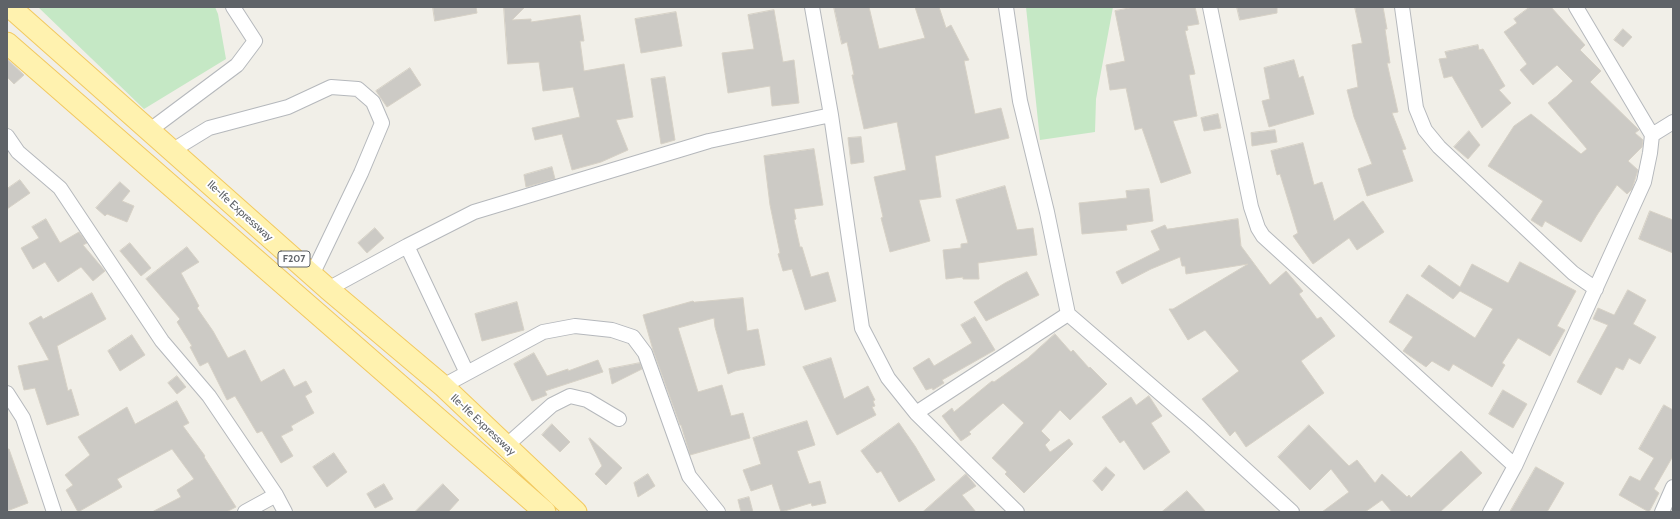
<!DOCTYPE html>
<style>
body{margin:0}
#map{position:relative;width:1680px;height:519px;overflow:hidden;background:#f1efe8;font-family:Cabin,sans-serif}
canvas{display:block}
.frame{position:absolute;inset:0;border:8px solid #5f6368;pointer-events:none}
</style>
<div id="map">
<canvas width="1680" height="519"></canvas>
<div class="frame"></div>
</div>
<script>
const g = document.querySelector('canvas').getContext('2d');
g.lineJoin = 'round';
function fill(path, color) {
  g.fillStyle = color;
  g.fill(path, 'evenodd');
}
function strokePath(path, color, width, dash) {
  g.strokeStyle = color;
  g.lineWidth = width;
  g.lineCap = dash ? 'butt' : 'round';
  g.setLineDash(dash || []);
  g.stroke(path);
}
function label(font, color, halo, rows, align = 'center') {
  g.font = font + ' Cabin,sans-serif';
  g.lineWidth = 4;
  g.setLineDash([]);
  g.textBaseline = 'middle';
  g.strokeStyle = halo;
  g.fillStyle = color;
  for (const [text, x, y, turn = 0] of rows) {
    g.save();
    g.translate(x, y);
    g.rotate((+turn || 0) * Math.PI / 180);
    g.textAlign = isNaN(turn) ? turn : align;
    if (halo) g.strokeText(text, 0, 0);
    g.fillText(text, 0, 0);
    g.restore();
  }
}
const green = new Path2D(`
 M38 7H215L218 14 226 59 144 109Z
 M1026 7H1113L1096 99 1095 132 1040 140Z`);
const building = new Path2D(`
 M433 7H476L477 13 435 21Z
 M504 7H525L512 20 531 19V22L580 15 584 41H580L584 71 624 64 633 117 616 120 628 150 601 162 572 170 562 134 535 140 532 128 580 117 573 87 543 91 539 62 508 64Z
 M834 7H869L879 49 925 38 915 7H939L946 28 951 25 969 60 964 61 975 114 1001 108 1009 138 935 156 941 197 919 200 930 241 890 252 881 218 883 217 874 177 906 170 897 122 864 129 852 75H854L847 42 842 44Z
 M1135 7H1195L1199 24 1187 26 1188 30 1185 31 1195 74 1189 75 1197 116 1173 121 1191 173 1161 183 1142 128 1135 130 1126 88 1110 90 1106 65 1125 61 1115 11Z
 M1237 7H1277V13L1240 20Z
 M1355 7H1383L1387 29H1385L1390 63H1387L1398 112 1392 113 1406 149 1402 150 1413 181 1367 196 1358 169 1372 164 1354 117 1347 90 1358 87 1352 45 1362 43Z
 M1530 7H1551L1585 45 1580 50 1601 71 1590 82 1639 130 1635 133 1643 140 1642 147 1628 161 1638 170 1632 189 1627 194 1617 185 1597 215 1581 242 1545 221 1542 227 1531 220 1543 201 1488 166 1514 126 1531 114 1581 154 1587 149 1548 103 1557 96 1573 81 1557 65 1533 85 1520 70 1527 64 1504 32 1517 23 1514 19Z
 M774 10 783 62 794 60 799 103 772 106 770 86 728 93 722 53 754 49 748 15Z
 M676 12 682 46 641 53 635 19Z
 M1623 29 1632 37 1623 47 1614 40Z
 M1478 45 1479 50 1483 49 1505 86 1499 90 1511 103 1482 128 1452 76 1444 78 1439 59 1447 58 1445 52Z
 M7 59 24 75 14 84 7 77Z
 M1294 60 1299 78 1303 76 1314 114 1269 127 1262 101 1270 99 1264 68Z
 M410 68 421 85 387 107 376 91Z
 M665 77 675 140 661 144 651 79Z
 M1218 114 1221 128 1204 131 1201 118Z
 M1275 130 1277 142 1252 146 1251 133Z
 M1469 131 1480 145 1468 159 1454 147Z
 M861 137 864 162 851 164 848 138Z
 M1303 143 1314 185 1322 182 1334 221 1363 201 1384 232 1357 250 1349 238 1313 264 1293 236 1298 233 1280 174 1277 175 1271 151Z
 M814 149 823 205 794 209 796 219 794 220 800 247H802L811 277 828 272 836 301 805 310 792 269 783 271 778 254 780 253 770 205 764 156Z
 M552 167 555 179 526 187 524 175Z
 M20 180 30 193 7 209V189Z
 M120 182 130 191 122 201 134 206 127 222 107 214 105 216 96 208Z
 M1005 186 1017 230 1033 228 1037 255 978 263 979 279H963V277L946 279 943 250 961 248V244L968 243 956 200Z
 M1149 189 1153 221 1126 225 1127 230 1082 234 1079 203 1127 198 1126 191Z
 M1650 211 1673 220V253L1639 239Z
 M46 219 60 243 79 232 87 243 83 245 105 271 93 281 81 267 58 282 45 262 33 269 21 248 39 238 32 227Z
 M1238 219 1241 246 1270 285 1286 271 1303 291 1299 294 1317 319 1321 317 1335 336 1301 361 1324 393 1246 447 1235 431 1230 436 1202 399 1239 371 1205 330 1188 340 1169 309H1173L1248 264 1186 274 1185 266H1182L1180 257 1151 269 1122 284 1116 272 1160 250 1151 231 1165 225 1167 229Z
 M375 228 384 238 367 253 358 243Z
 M130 243 151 268 141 276 120 251Z
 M187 247 199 262 181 273 199 306 197 308 213 331 228 358 245 350 261 382 284 369 294 387 306 381 312 392 305 396 314 413 291 426 293 430 281 436 293 456 281 463 262 431 257 433 235 396 227 400 208 362 200 366 190 347 192 346 177 322 180 319 146 279Z
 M1520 262 1576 291 1557 326 1565 330 1550 356 1518 338 1502 363 1505 365 1492 387 1453 364 1449 371 1432 361 1426 367 1403 351 1413 337 1389 322 1407 294 1475 338 1493 309 1460 291 1453 299 1421 276 1429 265 1460 287 1472 264 1508 283Z
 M1027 272 1039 295 986 321 974 302 1005 283Z
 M1628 290 1646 300 1633 324 1656 337 1640 364 1629 358 1623 370 1616 367 1601 395 1577 382 1608 325 1593 319 1598 308 1614 315Z
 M92 293 106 319 57 346 68 391 71 389 79 415 47 425 35 388 24 390 18 366 49 360 29 323 41 316 43 319Z
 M743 298 747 331 758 329 765 365 735 371 728 374 715 327 714 318 678 328 698 392 722 385 731 416 743 413 750 438 690 455 681 425H680L653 350 643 315 693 301 694 302Z
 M517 302 524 330 482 341 475 314Z
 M975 317 995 350 942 380 944 383 933 390 932 388 926 390 913 368 929 358 934 366 972 343 961 325Z
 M1055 334 1071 352 1073 350 1089 368 1090 367 1107 384 1070 420 1060 410 1041 431 1050 440 1045 445 1050 452 1069 439 1073 444 1024 493 1005 474 1007 472 992 458 1024 423 1003 403 969 432 971 434 961 441 942 416 952 408 954 412 992 381 994 382 1028 358Z
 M132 335 145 355 120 371 108 351Z
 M534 353 547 376 568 369V371L598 360 603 372 545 391 547 395 532 401 514 364Z
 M831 358 844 399 868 386 875 400 873 401 875 406 872 407 876 415 837 435 803 367Z
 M640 363 642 369 612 384 609 369Z
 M177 376 186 387 177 394 168 383Z
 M1503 390 1527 404 1513 428 1489 414Z
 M1149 396 1162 416 1151 423 1170 452 1144 470 1124 440 1120 443 1102 417 1131 397 1136 405Z
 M177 401 189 423 183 426 205 456 204 457 236 507 226 512H152L181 497 177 490 194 479 172 449 117 479 122 487 78 512 66 490 73 485 65 475 90 455 78 437 127 407 135 424Z
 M1664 405 1673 410V456L1654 489 1659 493 1649 512 1619 495 1630 476 1640 481 1654 458 1639 449Z
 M807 421 815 445 797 451 809 484 820 481 826 503 812 506 811 503 781 512 772 484 751 491 743 470 761 464 753 438Z
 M899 423 915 446 935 480 899 502 881 471 877 473 861 451Z
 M552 424 570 442 560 452 542 435Z
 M1309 425 1349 466 1357 460 1375 483 1382 474 1407 497 1409 495 1411 498 1461 451 1482 473 1440 512H1392L1382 500 1365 512H1322L1349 492 1331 469 1310 490 1278 457Z
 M590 438 622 468 606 485 595 474 602 466 589 439Z
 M7 449H9L28 503 7 511Z
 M334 453 347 472 327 487 313 467Z
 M1106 467 1115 475 1102 491 1093 481Z
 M1536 467 1564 483 1547 512H1510Z
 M648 474 655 486 638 497 634 483Z
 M966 474 976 486 962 495 976 512H923Z
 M384 484 393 499 375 508 367 494Z
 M443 484 459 500 448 512H415Z
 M1187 491 1206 512H1162Z
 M749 497 753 512H741L738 500Z`);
const minor = new Path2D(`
 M812 7 831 115 862 328 888 378 916 413 1017 512
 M1006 7 1020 101 1047 212 1068 314 1198 426 1292 512
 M1210 7 1251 207 1258 228 1263 236 1515 466
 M1402 7 1416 108 1425 130 1439 147 1573 273 1596 289
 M150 130 237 65 255 41 233 7
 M1652 135 1673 122
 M7 136 18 152 60 188 162 341 209 396 276 495 285 512
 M173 150 209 128 288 107 331 87 358 89 373 102 382 123 361 173 312 275
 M407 246 467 373
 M328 289 407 246 474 212 709 141 831 115
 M443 386 543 332 575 326 612 330 633 337 645 353 689 476 718 512
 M7 393 23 418 54 512
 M916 413 1068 314
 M506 446 552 405 570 396 587 400 619 419
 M245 512 276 495
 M1490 512 1515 466 1644 182 1650 153 1652 135 1576 7
 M1662 512 1673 487`);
const primary = new Path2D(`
 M10 7 328 289 443 386 576 512
 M7 43 545 512`);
const shields = [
 [294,259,32]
];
const shieldNames = [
 ["F207",294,259]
];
const streetNames = [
 ["Ile-Ife Expressway",240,211,42],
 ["Ile-Ife Expressway",483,425,43]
];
fill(green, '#c5e8c5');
fill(building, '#cccac5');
strokePath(building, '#d6d1c6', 1);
strokePath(minor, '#b5b8bc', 16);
strokePath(primary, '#f2c960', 23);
strokePath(minor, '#fff', 14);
strokePath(primary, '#fff2af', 21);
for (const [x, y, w] of shields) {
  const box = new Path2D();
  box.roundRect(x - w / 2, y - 8, w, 16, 3);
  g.fillStyle = '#fff';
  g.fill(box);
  strokePath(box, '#5f6368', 1);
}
label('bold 10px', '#5f6368', null, shieldNames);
label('11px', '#5f6368', '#fff', streetNames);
</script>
